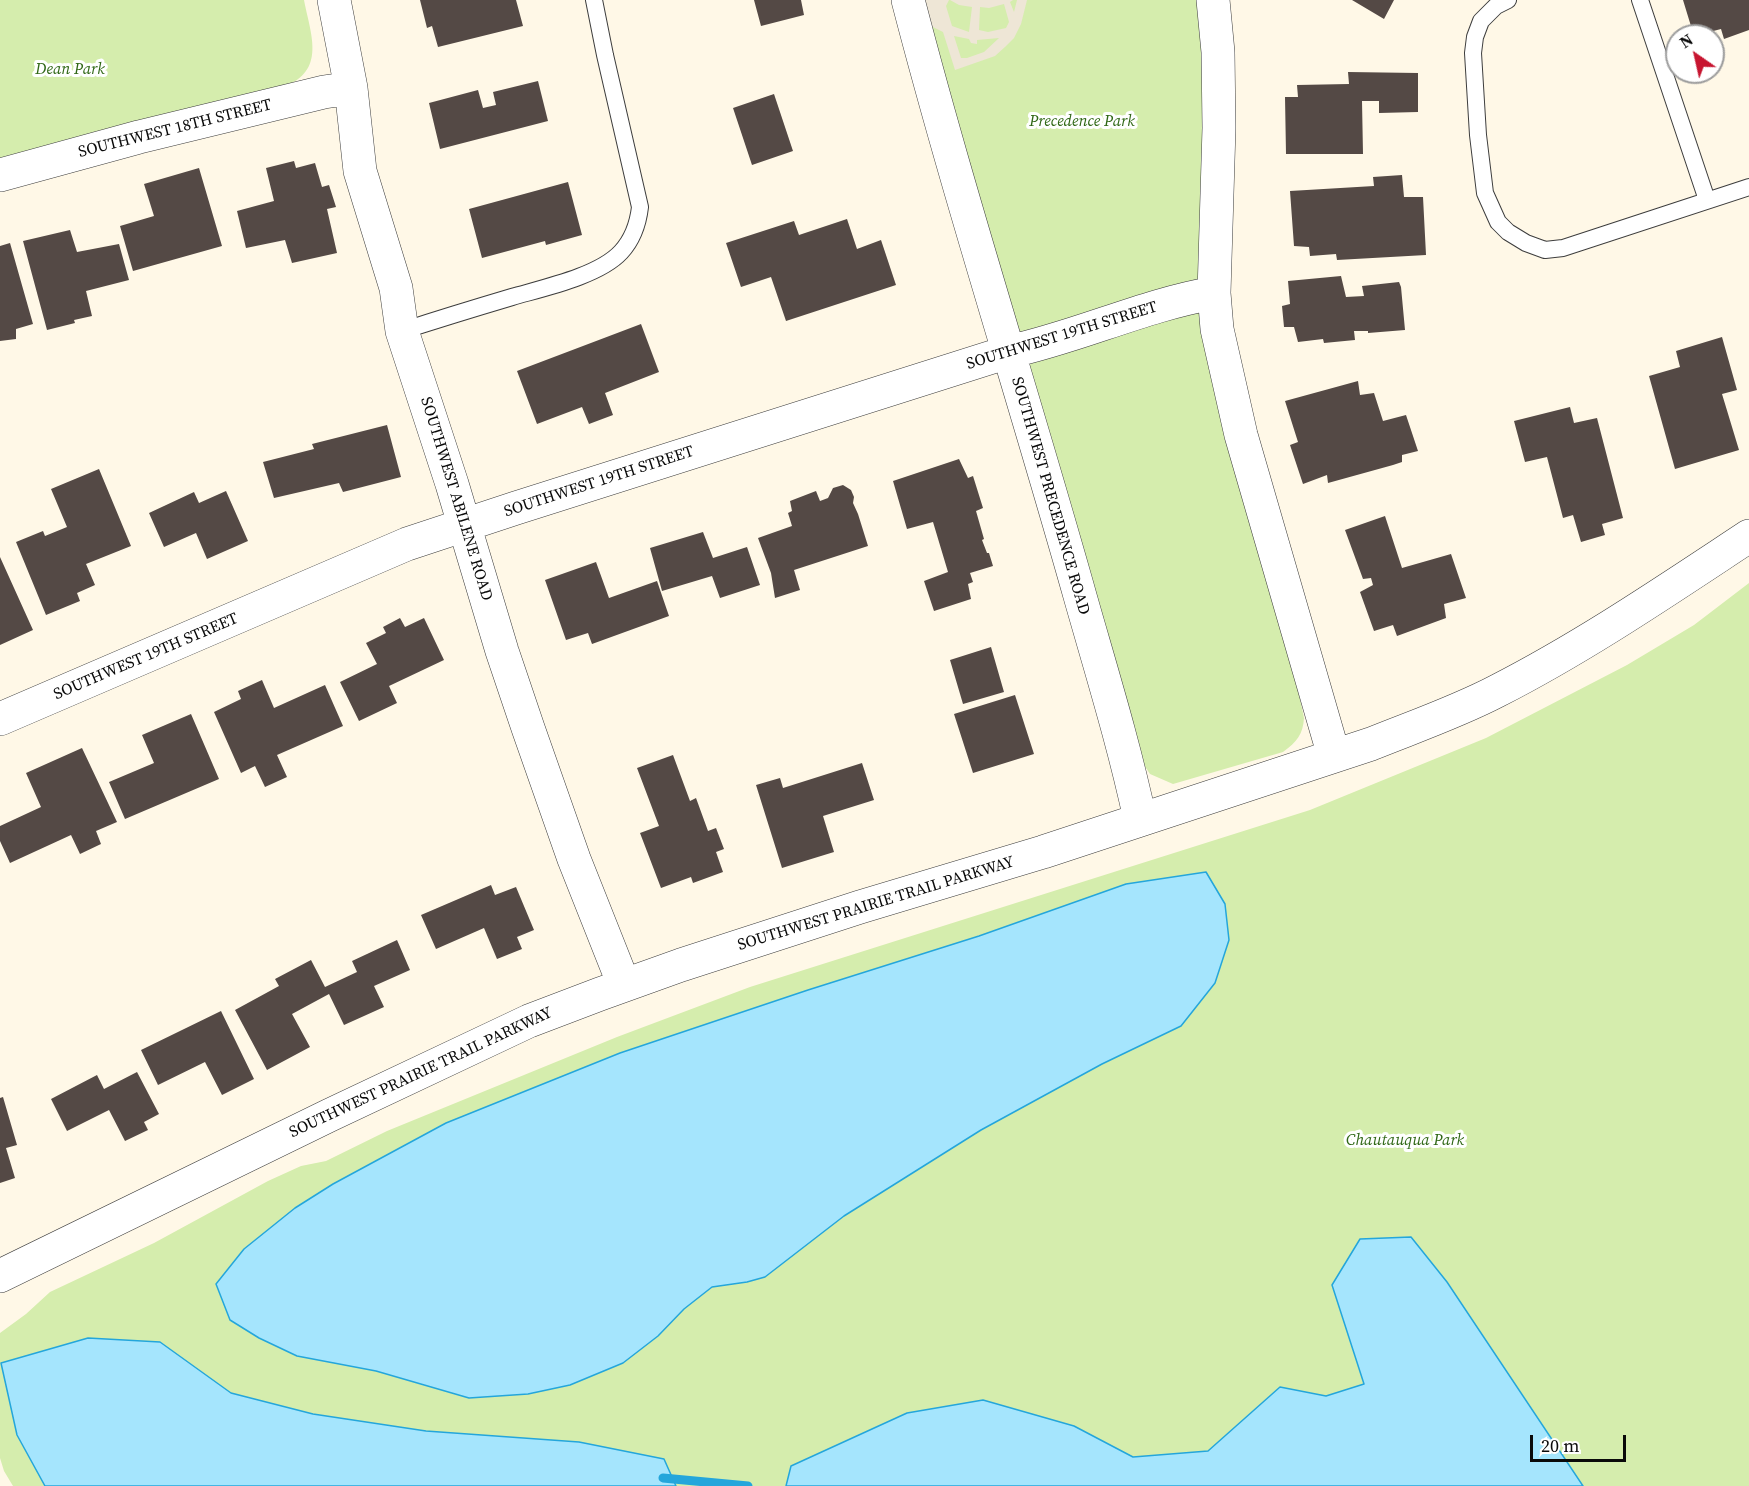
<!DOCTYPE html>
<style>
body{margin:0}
#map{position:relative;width:1749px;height:1486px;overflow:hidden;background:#fff8e7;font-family:"Source Serif 4",serif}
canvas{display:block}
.north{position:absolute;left:1665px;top:24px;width:60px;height:60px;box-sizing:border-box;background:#fff;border:2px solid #9d9d9d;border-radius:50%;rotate:326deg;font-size:16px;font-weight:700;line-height:24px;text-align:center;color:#0a0a0a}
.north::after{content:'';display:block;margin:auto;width:21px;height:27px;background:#c71530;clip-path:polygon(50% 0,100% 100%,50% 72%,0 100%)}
.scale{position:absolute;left:1530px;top:1435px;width:96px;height:27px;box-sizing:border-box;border:3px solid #0a0a0a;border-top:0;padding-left:8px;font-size:18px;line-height:21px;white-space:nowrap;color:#0a0a0a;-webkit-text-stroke:4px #fff;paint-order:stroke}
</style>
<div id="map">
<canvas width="1749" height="1486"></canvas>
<div class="north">N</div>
<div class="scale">20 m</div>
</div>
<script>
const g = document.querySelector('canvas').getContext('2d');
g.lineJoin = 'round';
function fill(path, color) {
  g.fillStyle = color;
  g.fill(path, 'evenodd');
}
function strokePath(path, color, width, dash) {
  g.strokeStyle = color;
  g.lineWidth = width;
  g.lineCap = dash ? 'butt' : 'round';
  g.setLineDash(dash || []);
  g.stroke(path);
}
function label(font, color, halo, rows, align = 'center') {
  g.font = font + ' "Source Serif 4",serif';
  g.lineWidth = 6;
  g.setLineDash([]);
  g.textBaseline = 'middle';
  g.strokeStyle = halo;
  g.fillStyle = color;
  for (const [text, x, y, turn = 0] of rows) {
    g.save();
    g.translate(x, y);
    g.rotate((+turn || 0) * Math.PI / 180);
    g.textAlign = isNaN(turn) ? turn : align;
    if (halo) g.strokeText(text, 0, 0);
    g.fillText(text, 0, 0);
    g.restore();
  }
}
const green = new Path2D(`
 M0 0H304C310 32 326 68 288 85L0 160Z
 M922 0H1198L1203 43 1204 108 1200 222 1304 718C1303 734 1297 742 1283 752L1173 784 1150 774 1140 759Z
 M1749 583V1486H13L4 1471 0 1458V1333L26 1314 50 1292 154 1243 268 1181 301 1166 326 1161 387 1131 617 1037 750 987 1310 810 1486 738 1627 665 1694 625Z`);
const plaza = new Path2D(`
 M922 0H949L946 6 952 26 969 32 972 7 959 5 950 0H1013L1010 2 1014 12 1017 0H1027L1021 24 1014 38 1005 47 995 56 955 70 943 32 929 25ZM1004 4 1009 22 1006 28 988 32 979 30 980 7 989 8ZM954 36 969 39 971 43 977 44V40L999 38 984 52 967 58H961Z`);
const water = new Path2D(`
 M1206 872 1225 904 1229 940 1215 983 1181 1026 1102 1064 981 1130 844 1216 765 1277 747 1282 712 1287 684 1309 658 1336 623 1363 570 1385 528 1394 469 1398 376 1371 297 1356 259 1338 230 1320 216 1284 244 1249 295 1208 333 1184 446 1123 620 1053 808 990 979 936 1126 884Z
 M1411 1237 1447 1282 1583 1486H786L791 1466 907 1413 983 1400 1074 1426 1133 1457 1208 1451 1280 1387 1326 1396 1364 1384 1332 1285 1360 1239Z
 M88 1338 160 1342 231 1393 313 1414 426 1431 579 1442 664 1459 676 1486H45L17 1435 1 1363Z`);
const stream = new Path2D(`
 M663 1478 748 1486`);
const building = new Path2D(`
 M420 0H516L523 26 438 47 432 26 427 28Z
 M754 0H801L804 15 761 26Z
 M1352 0H1394L1384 19Z
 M1683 0H1749V30L1724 39 1721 29 1694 36Z
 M1348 72 1418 73V112L1379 113V101H1362L1363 154H1286L1285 97H1298L1297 85 1349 84Z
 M538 81 548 121 440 149 429 103 478 90 483 108 496 105 493 92Z
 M774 94 793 151 752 165 733 108Z
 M294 161 296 168 315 163 322 187 329 185 336 207 327 209 337 253 292 263 285 240 246 248 237 211 274 201 266 168Z
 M199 168 222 246 133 271 120 226 154 216 144 184Z
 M1402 175 1404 197H1423L1426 255 1337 260 1336 254 1310 256 1309 247 1294 246 1290 191 1374 186 1373 177Z
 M568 182 582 235 546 245 545 241 482 258 469 209Z
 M847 219 857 249 881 240 896 285 786 321 771 277 741 287 726 243 794 221 799 235Z
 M70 230 77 252 119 244 129 280 86 291 92 316 74 320 75 323 47 330 23 241Z
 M10 243 33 324 16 329V339L0 341V246Z
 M1341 276 1346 297 1364 296 1362 286 1399 282 1401 287 1405 330 1368 333V331H1354L1355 340 1324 343 1323 339 1298 342 1294 327H1284L1282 306 1290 304 1288 281Z
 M641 324 659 372 605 393 613 415 589 424 582 407 537 424 517 371Z
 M1722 337 1737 390 1722 394 1739 450 1675 469 1649 376 1680 367 1676 351Z
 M1358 381 1360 395 1374 393 1383 421 1406 415 1418 451 1402 455V462L1393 465 1328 483 1327 475 1303 484 1290 445 1298 442 1285 401Z
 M1570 407 1574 423 1597 418 1623 518 1602 524 1605 535 1581 542 1573 515 1563 518 1547 457 1525 462 1514 421Z
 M387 425 401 477 343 492 339 483 274 498 263 462 314 449 312 444Z
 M959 459 968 478 973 476 983 508 976 511 984 539 982 540 987 553H989L993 566 970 573 973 582 968 584 971 599 934 611 924 581 948 572 933 522 907 529 893 481Z
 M99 469 131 546 86 564 95 585 77 593 80 601 46 615 16 542 43 531 45 536 67 527 51 489Z
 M843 485 851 490 854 497 853 503 858 514 868 546 794 570 800 590 775 598 771 573 758 538 792 526 788 513 792 511 790 501 816 491 820 501 828 498 833 488Z
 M226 491 248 541 207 559 196 533 164 547 149 513 194 492 199 503Z
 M1385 516 1402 568 1451 554 1466 598 1444 604 1446 618 1397 636 1393 625 1374 631 1360 592 1373 585 1371 578 1363 579 1345 530Z
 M703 532 713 558 747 547 760 585 720 598 712 576 662 591 650 548Z
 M0 557 33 630 0 645Z
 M596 562 609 598 657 581 669 616 592 644 588 633 566 640 545 580Z
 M400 618 405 627 424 618 444 660 389 686 397 703 359 721 340 682 377 664 366 643 386 633 383 627Z
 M991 647 1004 692 963 704 950 660Z
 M262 680 274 708 325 685 343 726 277 755 287 777 265 787 255 766 241 773 214 712 241 699 238 691Z
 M1015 695 1034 754 973 773 954 714Z
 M191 714 219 779 125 819 109 782 154 763 142 735Z
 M82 748 117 822 96 831 101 844 80 854 71 835 10 863 0 841V826L41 807 26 773Z
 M673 755 690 801 696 798 708 831 716 828 724 849 716 852 723 872 693 883 691 877 661 888 640 833 659 826 637 768Z
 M862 763 874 800 823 816 834 852 782 868 756 785 780 778 783 788Z
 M491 885 495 895 516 887 534 930 517 937 522 949 497 959 484 928 436 949 421 915Z
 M397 940 410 970 374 986 384 1007 344 1025 329 994 292 1014 310 1047 267 1070 235 1010 279 986 275 979 311 960 325 987 357 972 352 961Z
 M221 1011 254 1079 222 1095 205 1062 158 1085 141 1050Z
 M137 1072 159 1114 144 1122 148 1130 125 1141 109 1110 67 1131 51 1099 97 1075 104 1089Z
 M3 1097 17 1145 6 1148 15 1178 0 1183V1098Z`);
const lane = new Path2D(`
 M1508 0 1496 6 1481 21 1475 37 1473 53 1478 135 1485 193 1498 222 1508 232 1526 243 1545 250 1563 248 1749 187
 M1640 0 1707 200
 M402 331C439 319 475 308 512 297 543 288 599 276 621 252 633 239 638 224 640 207L605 55 594 0`);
const street = new Path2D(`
 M334 0 351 88 360 171 396 288 402 331 452 484 502 651 528 728 574 859 624 985
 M908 0C960 200 1024 397 1080 596 1101 670 1124 744 1140 819
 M1213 0 1218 52 1219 128 1214 293 1217 329 1241 435 1334 756
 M0 175 139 137 324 92 351 88
 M0 719 407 544 516 508 1008 352C1078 337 1144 305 1214 293
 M0 1276 330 1115 529 1021 600 994 681 965 860 907 1043 852 1371 744C1413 727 1457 712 1497 691 1585 646 1667 590 1749 536`);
const parkNames = [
 ["Dean Park",70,70],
 ["Precedence Park",1082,122],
 ["Chautauqua Park",1405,1141]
];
const streetNames = [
 ["SOUTHWEST 18TH STREET",175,129,-14],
 ["SOUTHWEST 19TH STREET",1062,336,-17],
 ["SOUTHWEST 19TH STREET",599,482,-18],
 ["SOUTHWEST PRECEDENCE ROAD",1050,496,74],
 ["SOUTHWEST ABILENE ROAD",456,499,73],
 ["SOUTHWEST 19TH STREET",146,657,-23],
 ["SOUTHWEST PRAIRIE TRAIL PARKWAY",876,904,-17],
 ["SOUTHWEST PRAIRIE TRAIL PARKWAY",421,1073,-25]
];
fill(green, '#d5edad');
fill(plaza, '#eee6d6');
fill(water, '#a5e5fd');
strokePath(water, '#24a6db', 1.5);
strokePath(stream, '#24a6db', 9);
fill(building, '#544945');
strokePath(lane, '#3d3d3d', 18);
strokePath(street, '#3d3d3d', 34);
strokePath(lane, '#fff', 16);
strokePath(street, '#fff', 33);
label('italic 16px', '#2f6715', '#fff', parkNames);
label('16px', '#0a0a0a', '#fff', streetNames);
</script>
